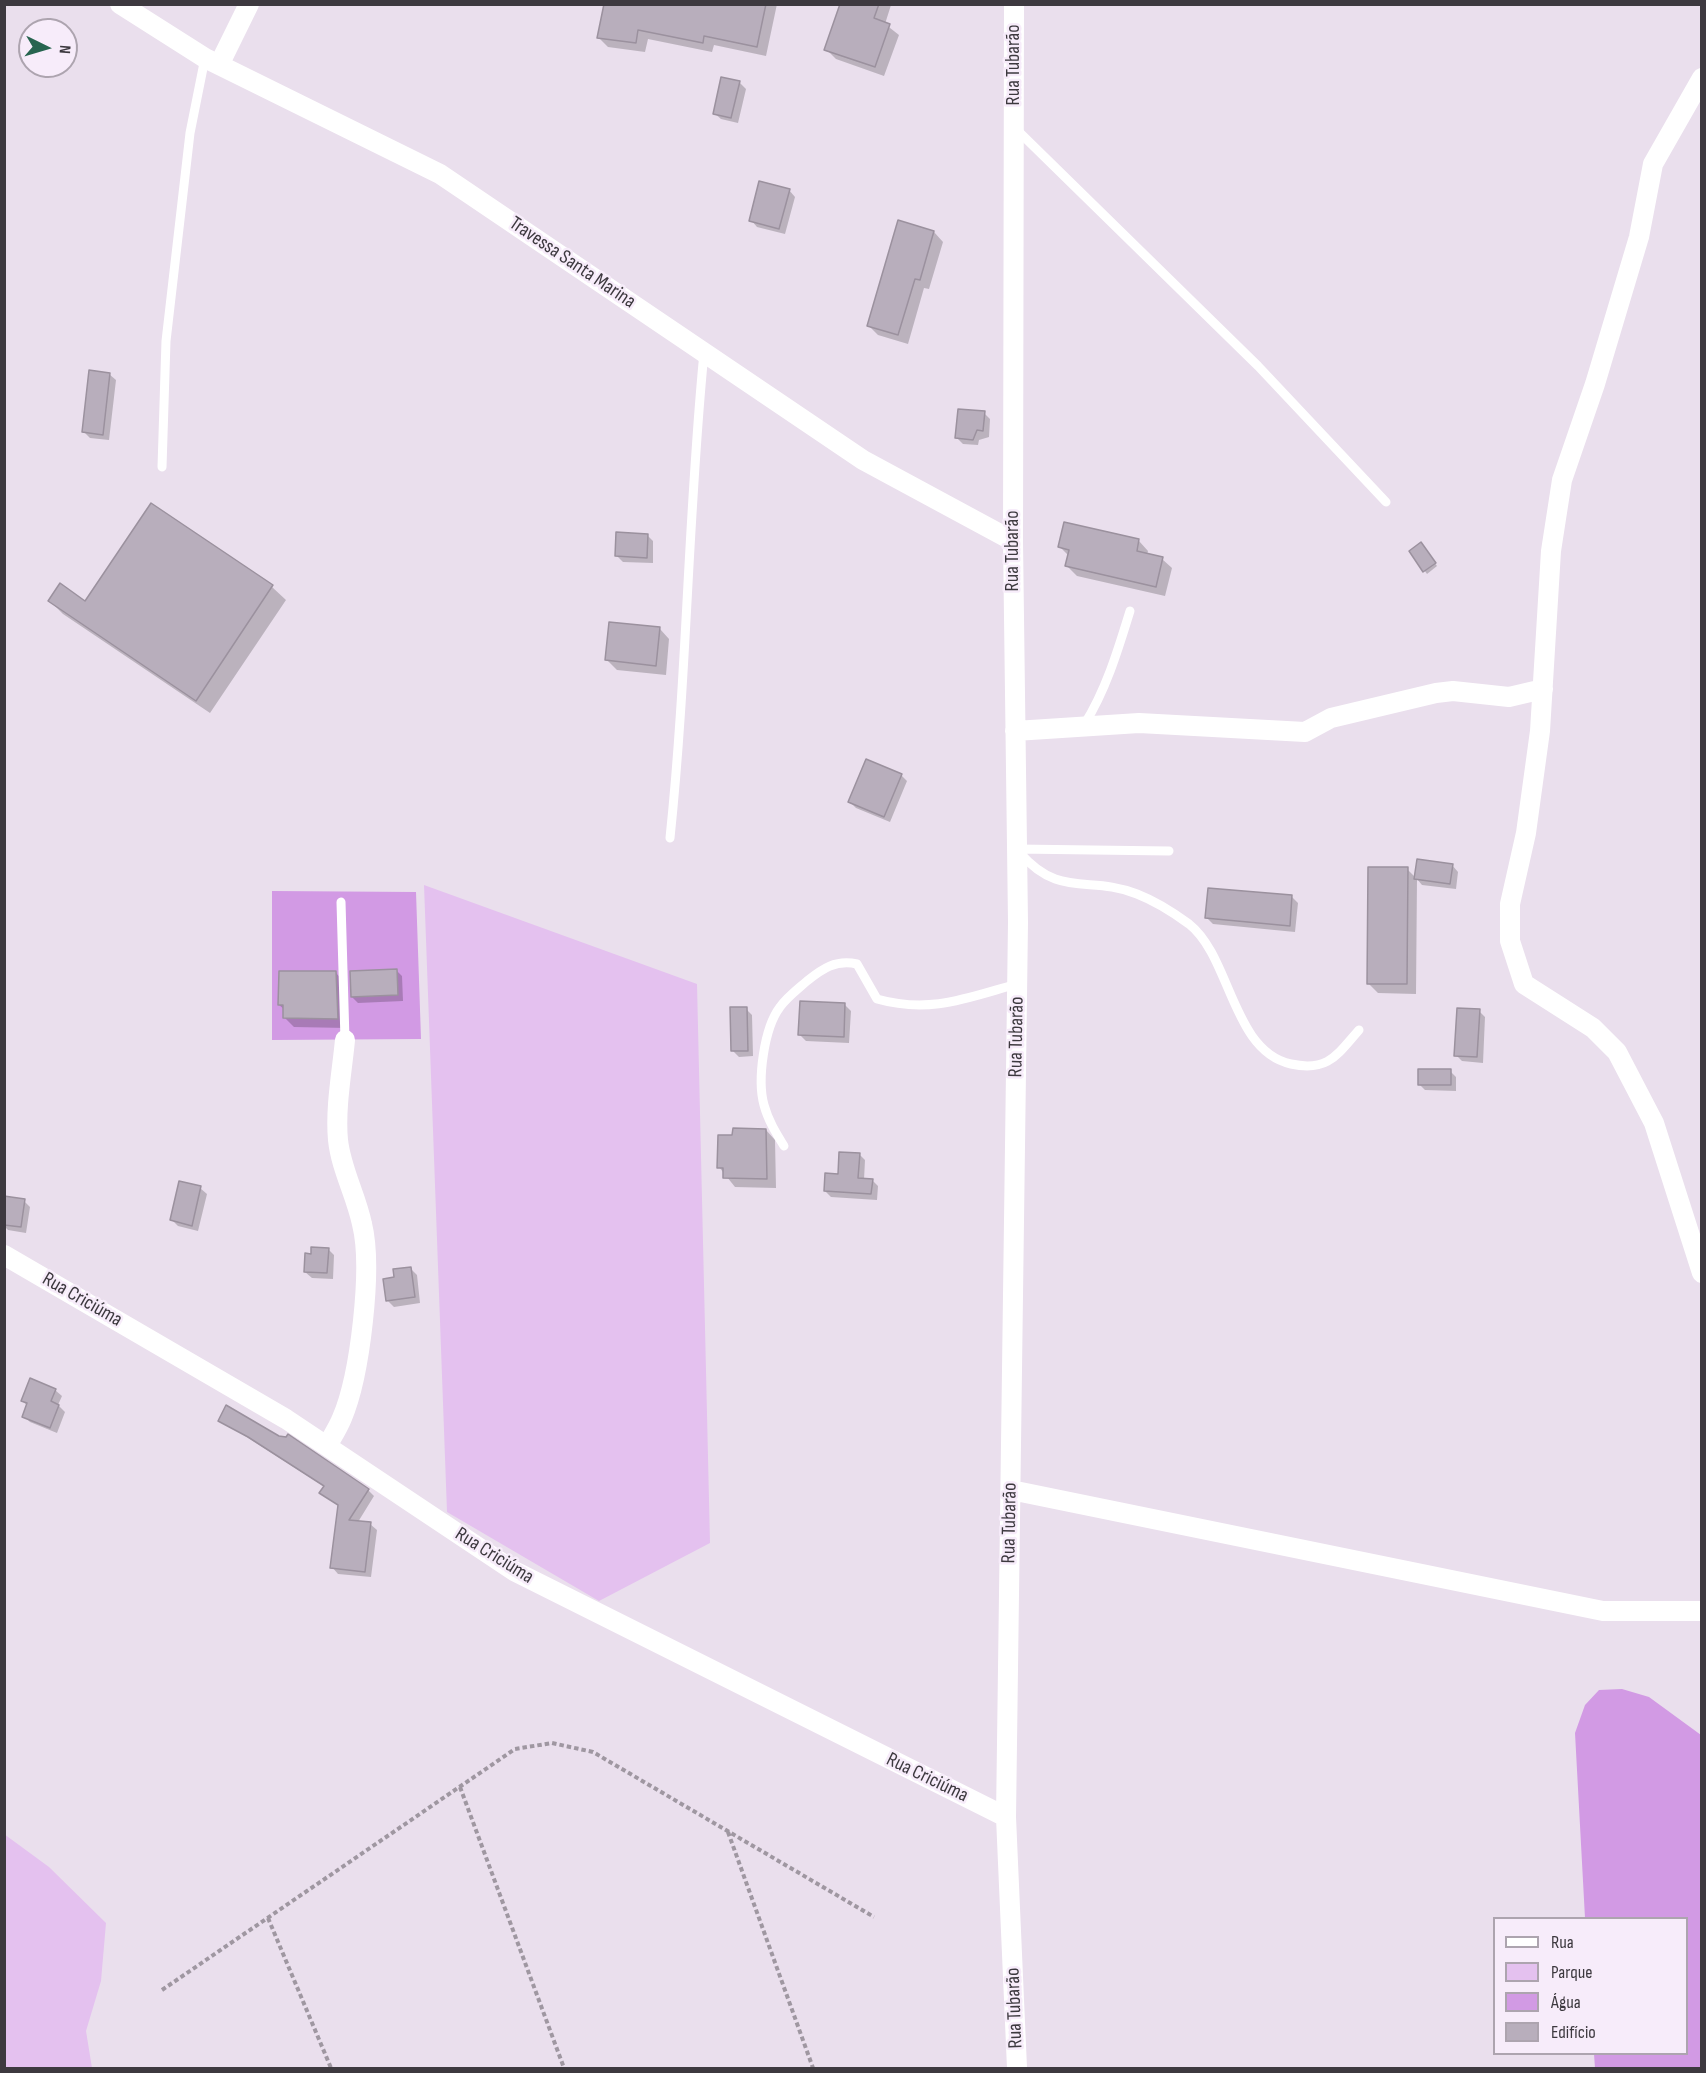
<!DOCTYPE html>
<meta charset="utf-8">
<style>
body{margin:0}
#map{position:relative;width:1706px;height:2073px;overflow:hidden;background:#eadfed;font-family:"Sofia Sans Condensed",sans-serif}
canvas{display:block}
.frame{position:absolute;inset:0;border:6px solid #3d393f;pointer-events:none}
.legend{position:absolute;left:1493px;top:1917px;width:195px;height:138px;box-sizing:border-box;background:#f7ecfa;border:2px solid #ada4af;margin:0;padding:8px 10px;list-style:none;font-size:18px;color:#3d393f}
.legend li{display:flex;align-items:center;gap:12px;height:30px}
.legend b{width:30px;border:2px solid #ada4af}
.north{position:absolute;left:18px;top:18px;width:60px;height:60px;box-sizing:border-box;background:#f7ecfa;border:2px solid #ada4af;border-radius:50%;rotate:95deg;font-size:16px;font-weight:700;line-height:24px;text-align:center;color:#3d393f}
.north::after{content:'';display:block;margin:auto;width:21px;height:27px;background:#27644f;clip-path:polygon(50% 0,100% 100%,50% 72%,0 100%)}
</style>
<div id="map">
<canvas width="1706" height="2073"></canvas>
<div class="frame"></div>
<ul class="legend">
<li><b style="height:8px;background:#fff"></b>Rua</li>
<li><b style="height:16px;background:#e4c1ef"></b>Parque</li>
<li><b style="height:16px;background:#d29ae4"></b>Água</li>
<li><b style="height:16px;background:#b8aebc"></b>Edifício</li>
</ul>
<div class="north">N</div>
</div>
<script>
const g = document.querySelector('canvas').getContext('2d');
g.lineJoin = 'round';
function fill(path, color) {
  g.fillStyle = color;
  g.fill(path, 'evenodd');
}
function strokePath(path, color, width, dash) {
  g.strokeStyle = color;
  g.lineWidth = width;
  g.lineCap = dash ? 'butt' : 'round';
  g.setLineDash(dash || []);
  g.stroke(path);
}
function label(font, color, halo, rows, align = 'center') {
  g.font = font + ' "Sofia Sans Condensed",sans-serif';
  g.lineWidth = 5;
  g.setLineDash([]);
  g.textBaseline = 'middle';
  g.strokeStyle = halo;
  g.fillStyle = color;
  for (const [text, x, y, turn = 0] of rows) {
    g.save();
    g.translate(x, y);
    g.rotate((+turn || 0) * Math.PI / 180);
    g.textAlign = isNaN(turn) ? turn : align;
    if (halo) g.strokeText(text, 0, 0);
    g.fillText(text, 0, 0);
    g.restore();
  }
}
const green = new Path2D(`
 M424 885 697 984 710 1543 599 1601 447 1512Z
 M4 1834 49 1867 106 1923 101 1981 86 2031 92 2068H5Z`);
const water = new Path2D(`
 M272 891 416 892 421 1039 272 1040Z
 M1622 1689 1649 1697 1701 1735V2068H1595L1594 2054H1686V1918H1585L1575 1733 1585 1705 1599 1690Z`);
const shadow = new Path2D(`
 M606 4H777L766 56 714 45 712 52 648 39 645 52 608 47 599 38Z
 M841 4 891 5 885 24 899 35 884 76 836 59 826 49Z
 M739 82 746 89 738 123 721 119 714 113Z
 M789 190 795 197 785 234 757 227 751 220Z
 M934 232 943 242 929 289 924 288 908 344 878 335 868 325Z
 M109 374 116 380 109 440 90 438 84 432Z
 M984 413 990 419 989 437 979 440 978 445 963 444 957 438Z
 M151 505 272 587 286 600 210 713 63 614 50 601 86 603Z
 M647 535 653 541V563L623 562 617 556Z
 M1139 541 1148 551 1147 555 1162 559 1172 568 1165 596 1077 576 1067 566 1069 556 1060 547Z
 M1423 547 1437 566 1427 574 1411 552Z
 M660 629 669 639 666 675 617 670 607 660Z
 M901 775 907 781 890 822 856 808 849 801Z
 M1452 865 1458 872 1456 889 1422 885 1417 879 1416 994 1378 993 1369 984 1407 869 1416 878Z
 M1292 897 1298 903 1295 932 1213 924 1207 918Z
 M396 970 402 976 403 1001 358 1003 352 997Z
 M336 973 345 983 347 1028 294 1027 284 1017V1009L279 1005Z
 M844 1004 851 1011 849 1043 806 1041 800 1035Z
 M746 1009 752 1015 753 1056 739 1057 733 1051Z
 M1479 1011 1485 1017 1483 1063 1462 1061 1456 1055Z
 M1450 1071 1456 1077V1091L1425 1090 1419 1084Z
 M766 1130 775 1140 776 1188 735 1187 719 1167 734 1137Z
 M859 1154 865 1160 864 1180H872L878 1186 877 1200 831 1197 825 1191Z
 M200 1188 207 1194 198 1231 178 1226 172 1220Z
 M24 1201 30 1207 26 1233 8 1230 4 1226V1207Z
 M328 1249 334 1255 333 1279 312 1278 305 1272 312 1255Z
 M410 1268 417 1275 420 1303 394 1307 388 1301 396 1278Z
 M55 1390 62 1396 58 1405 65 1412 57 1433 30 1422 24 1416 28 1406 22 1401Z
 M220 1420 368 1490 374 1496 358 1522 370 1524 377 1530 371 1577 338 1574 332 1567 339 1506 321 1493 325 1487Z`);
const building = new Path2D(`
 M604 4H766L757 47 704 36 703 43 638 30 636 43 597 38Z
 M840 4H879L874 18 890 24 875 67 824 50Z
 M721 77 740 81 731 118 713 114Z
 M759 181 790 189 779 229 749 221Z
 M898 220 934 231 920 280 915 279 898 335 867 326Z
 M89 370 110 373 103 435 82 432Z
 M958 409 985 411 983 431 977 430 973 440 955 438Z
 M151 503 273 585 196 701 48 601 60 583 85 601Z
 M1064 522 1139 539 1137 551 1163 557 1156 587 1065 566 1069 550 1058 547Z
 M616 532 648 534 647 558 615 556Z
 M1421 542 1436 563 1423 572 1409 551Z
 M609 622 660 627 656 666 605 660Z
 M866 759 902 774 884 817 848 802Z
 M1417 859 1453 864 1450 884 1414 879Z
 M1368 867H1408L1407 984H1367Z
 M1208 888 1292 895 1290 926 1205 918Z
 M397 969 398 995 351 997 350 971Z
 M279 971H336L338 1019 283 1018V1005H278Z
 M800 1001 845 1003 844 1037 798 1035Z
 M730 1007H747L748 1051H731Z
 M1457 1008 1480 1009 1477 1057 1454 1056Z
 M1418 1069H1451V1085H1418Z
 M733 1128 766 1129 767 1179 723 1178V1168H717L718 1135H732Z
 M839 1152 860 1153 858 1178 873 1179 871 1194 824 1191 825 1173 838 1174Z
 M179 1181 201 1186 192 1226 170 1220Z
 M4 1196 25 1199 21 1227 4 1225Z
 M311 1247 329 1248 327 1273 304 1272 305 1253 311 1254Z
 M411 1267 415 1297 386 1301 383 1279 394 1277 393 1269Z
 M30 1378 56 1389 51 1401 59 1405 50 1428 22 1417 27 1403 21 1401Z
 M226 1405 279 1436 286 1437 288 1434 369 1489 349 1520 371 1522 365 1572 330 1568 338 1505 319 1493 324 1486 248 1437 218 1421Z`);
const path = new Path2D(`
 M460 1787 564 2068
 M728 1832 813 2068
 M268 1918 331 2068
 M162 1990 515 1749 552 1743 593 1752 874 1917`);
const lane = new Path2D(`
 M1015 128 1258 366 1386 502
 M162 467 166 341 190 133 205 58
 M1084 725C1106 690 1118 650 1130 611
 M670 838C687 676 688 514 704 353
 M1017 849 1169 851
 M1020 853C1060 899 1090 875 1137 894 1155 901 1174 913 1189 924 1231 957 1232 1051 1291 1064 1328 1072 1337 1055 1359 1030
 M341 902 345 1040
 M784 1146C776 1133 768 1120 764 1105 757 1080 764 1028 780 1007 787 997 798 989 807 981 822 969 836 959 857 964L877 999C930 1014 967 998 1017 984`);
const street = new Path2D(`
 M120 4 205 58 440 174 863 460 1013 541
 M1014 4 1013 541 1018 922 1006 1817 1017 2068
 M219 65 249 4
 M1702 78 1653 164 1639 237 1595 384 1562 480 1551 551 1540 731 1526 833 1510 904V941L1524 984 1593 1028 1617 1052 1654 1123 1702 1273
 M1015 731 1139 723 1305 732 1331 718 1436 693 1453 691 1509 697 1543 689
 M4 1255 286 1419 514 1571 1006 1817
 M327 1446C332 1437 338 1428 342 1418 360 1376 373 1268 362 1224 356 1195 341 1169 338 1140 335 1108 342 1072 345 1040
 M1011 1490 1603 1611H1702`);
const streetNames = [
 ["Rua Tubarão",1014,65,-90],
 ["Travessa Santa Marina",572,263,34],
 ["Rua Tubarão",1013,551,-90],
 ["Rua Tubarão",1017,1037,-89],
 ["Rua Criciúma",82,1300,30],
 ["Rua Tubarão",1010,1523,-89],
 ["Rua Criciúma",494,1556,32],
 ["Rua Criciúma",927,1778,26],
 ["Rua Tubarão",1015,2008,-92]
];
fill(green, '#e4c1ef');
fill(water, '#d29ae4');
fill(shadow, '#0003');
fill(building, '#b8aebc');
strokePath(building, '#9b919e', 1.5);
strokePath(path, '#9f97a1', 4, [4.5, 3]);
strokePath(lane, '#fff', 9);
strokePath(street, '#fff', 20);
label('20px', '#3d393f', '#f7ecfa', streetNames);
</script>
